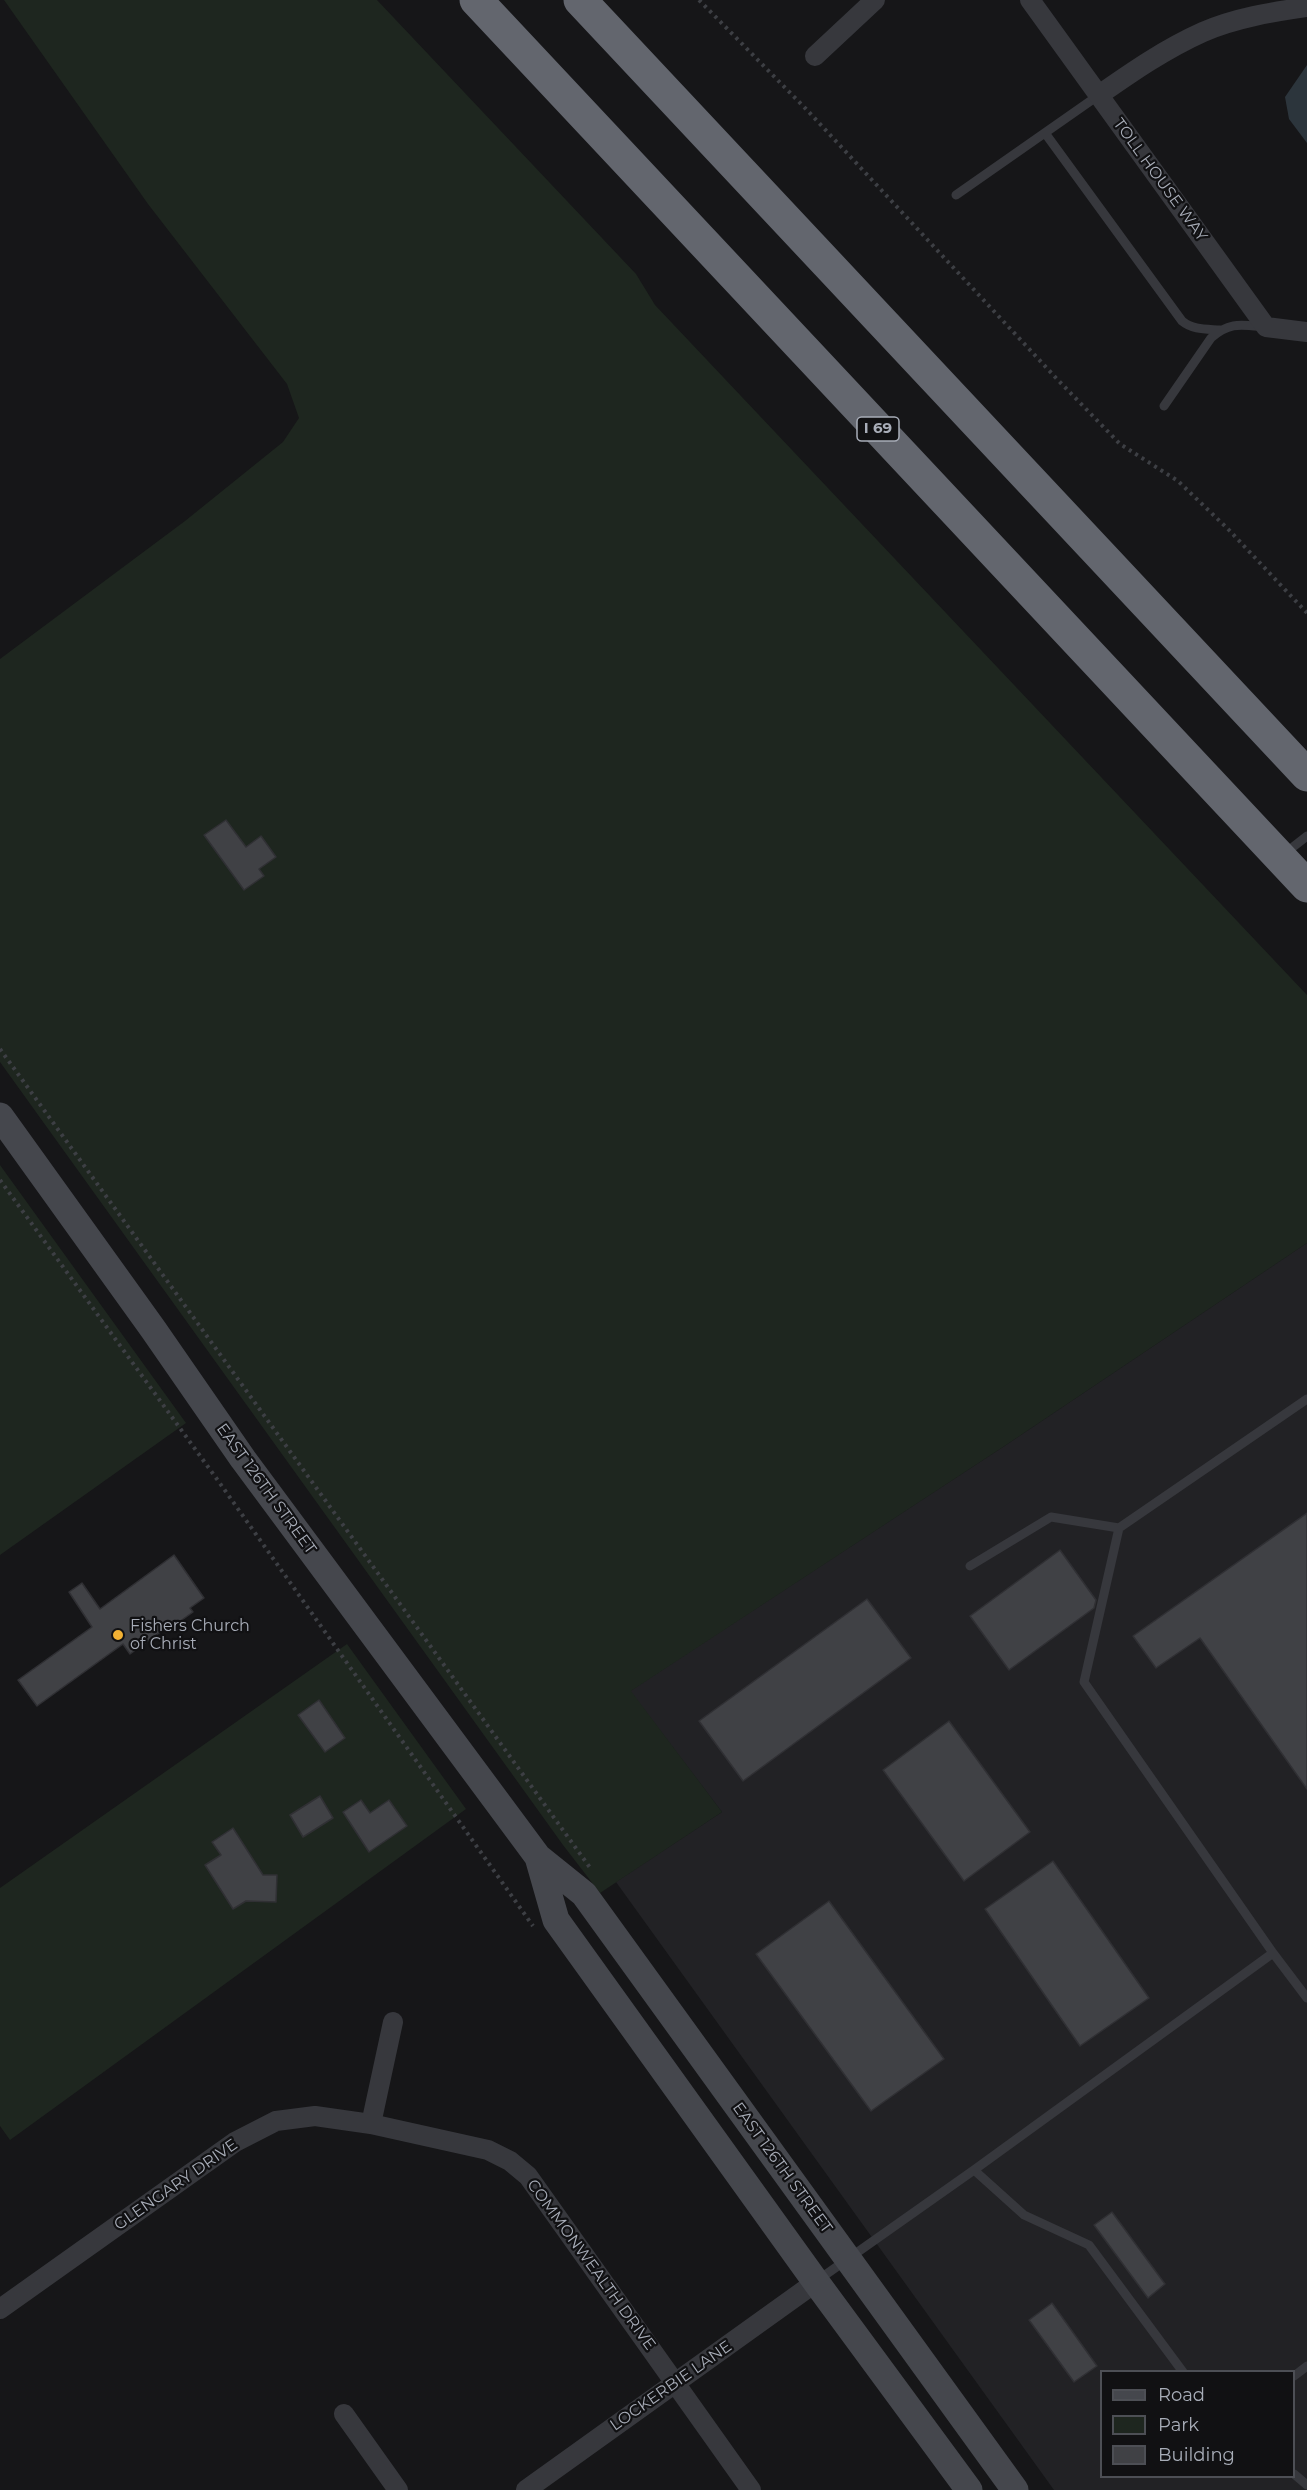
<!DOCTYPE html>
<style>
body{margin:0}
#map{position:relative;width:1307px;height:2490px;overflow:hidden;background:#161618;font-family:Montserrat,sans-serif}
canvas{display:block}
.legend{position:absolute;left:1100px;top:2370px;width:195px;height:108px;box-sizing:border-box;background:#111113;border:2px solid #4d4f55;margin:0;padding:8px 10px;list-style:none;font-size:18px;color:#a8adb8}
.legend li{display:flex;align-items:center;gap:12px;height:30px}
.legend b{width:30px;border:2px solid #4d4f55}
</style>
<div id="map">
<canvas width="1307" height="2490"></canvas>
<ul class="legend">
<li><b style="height:8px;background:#45474d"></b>Road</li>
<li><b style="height:16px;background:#1e261f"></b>Park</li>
<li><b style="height:16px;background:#404145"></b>Building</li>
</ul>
</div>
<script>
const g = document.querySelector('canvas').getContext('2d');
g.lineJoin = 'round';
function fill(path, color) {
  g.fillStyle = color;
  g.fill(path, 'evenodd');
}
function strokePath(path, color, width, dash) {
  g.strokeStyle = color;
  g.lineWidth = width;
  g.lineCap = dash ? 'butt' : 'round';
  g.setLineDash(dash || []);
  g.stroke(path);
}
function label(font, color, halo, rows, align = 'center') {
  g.font = font + ' Montserrat,sans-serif';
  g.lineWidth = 4.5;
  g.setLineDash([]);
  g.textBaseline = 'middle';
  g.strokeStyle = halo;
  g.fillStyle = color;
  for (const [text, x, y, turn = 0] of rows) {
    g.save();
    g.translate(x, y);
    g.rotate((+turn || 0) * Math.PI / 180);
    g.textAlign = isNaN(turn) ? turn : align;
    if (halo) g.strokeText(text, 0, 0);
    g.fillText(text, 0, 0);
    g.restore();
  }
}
const built = new Path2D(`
 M1307 1243V2490H1054L616 1882 722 1812 630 1691 1006 1445ZM1102 2372H1294V2476H1102Z`);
const green = new Path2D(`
 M4 0H377L636 274 655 305 1307 995V1243L1006 1445 631 1691 722 1812 600 1893 563 1845 0 1062V659L185 521 283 442 299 418 287 384 148 204Z
 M0 1165 186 1423 0 1555Z
 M347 1644 466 1809 10 2140 0 2126V1888Z`);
const water = new Path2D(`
 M1307 65V143L1289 119 1285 97Z`);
const building = new Path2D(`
 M226 820 246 847 261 836 276 857 259 869 264 876 244 890 204 835Z
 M1307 1513V1789L1200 1638 1156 1668 1133 1636Z
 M1060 1550 1096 1600 1094 1608 1009 1670 970 1616Z
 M174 1555 204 1598 190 1608 193 1612 179 1622 177 1620 130 1654 123 1644 37 1706 18 1680 92 1627 69 1592 82 1583 100 1609Z
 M867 1599 911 1658 743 1781 699 1721Z
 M319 1700 345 1738 325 1752 298 1715Z
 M949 1721 1030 1832 964 1881 883 1770Z
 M320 1796 333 1818 303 1837 290 1815Z
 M361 1800 370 1813 389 1800 407 1826 369 1852 343 1812Z
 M233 1828 263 1875H277L276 1902 246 1901 233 1909 205 1865 221 1855 212 1842Z
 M1053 1861 1149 1998 1080 2046 985 1909Z
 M829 1901 944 2059 871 2111 756 1954Z
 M1112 2212 1165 2284 1148 2298 1094 2225Z
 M1052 2303 1097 2366 1074 2382 1029 2320Z`);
const path = new Path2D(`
 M699 0 806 109 1056 378 1120 444 1178 481 1228 529 1307 613
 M0 1049 591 1869
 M0 1180 219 1482 533 1926`);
const service = new Path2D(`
 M1045 133 1182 321C1193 330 1205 329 1220 330
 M956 195 1099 95
 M1164 406 1211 338C1230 321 1242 325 1266 327
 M1284 854 1307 836
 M970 1566 1051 1517 1119 1528
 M1273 1953 1084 1682 1119 1528 1307 1399
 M974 2170 1024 2215 1089 2245 1183 2372
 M818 2280 974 2170 1273 1953 1307 1998
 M1294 2376 1307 2366
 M1294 2474 1307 2485`);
const minor = new Path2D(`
 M1030 0 1266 327 1307 332
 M815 56 875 0
 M1099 95C1132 72 1165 49 1203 32 1235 18 1272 12 1307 7
 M371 2124 393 2022
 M0 2309 235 2142 276 2121 315 2116 371 2124 488 2150 510 2161 528 2176 751 2490
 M344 2414 398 2490
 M526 2490 816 2282`);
const secondary = new Path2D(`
 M0 1116 153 1329 243 1459 538 1857 584 1894 1015 2490
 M538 1857 556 1920 816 2282 969 2490`);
const motorway = new Path2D(`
 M476 0 1307 886
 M580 0 1307 775`);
const markers = [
 [118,1635,6,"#f2b134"]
];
const shields = [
 [878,429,42]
];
const shieldNames = [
 ["I 69",878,429]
];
const streetNames = [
 ["TOLL HOUSE WAY",1160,180,54],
 ["EAST 126TH STREET",266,1489,54],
 ["EAST 126TH STREET",782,2168,54],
 ["GLENGARY DRIVE",176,2185,-35],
 ["COMMONWEALTH DRIVE",591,2265,54],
 ["LOCKERBIE LANE",671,2386,-35]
];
const poiNames = [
 ["Fishers Church",130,1626],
 ["of Christ",130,1644]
];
fill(built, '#222225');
fill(green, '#1e261f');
fill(water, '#2c353c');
fill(building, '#404145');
strokePath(building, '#303034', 1.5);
strokePath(path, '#3d3f44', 4, [3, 4.5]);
strokePath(service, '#37383d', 9);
strokePath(minor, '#37383d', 20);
strokePath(secondary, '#45474d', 27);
strokePath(motorway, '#63666e', 33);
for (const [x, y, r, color] of markers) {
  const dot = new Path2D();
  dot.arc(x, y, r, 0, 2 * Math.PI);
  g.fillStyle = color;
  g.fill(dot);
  strokePath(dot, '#111113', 2);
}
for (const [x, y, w] of shields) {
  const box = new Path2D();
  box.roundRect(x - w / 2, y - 12, w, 24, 4.5);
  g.fillStyle = '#111113';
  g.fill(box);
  strokePath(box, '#a8adb8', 1.5);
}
label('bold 15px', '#a8adb8', null, shieldNames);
label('16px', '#a8adb8', '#111113', streetNames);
label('16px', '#a8adb8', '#111113', poiNames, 'left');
</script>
